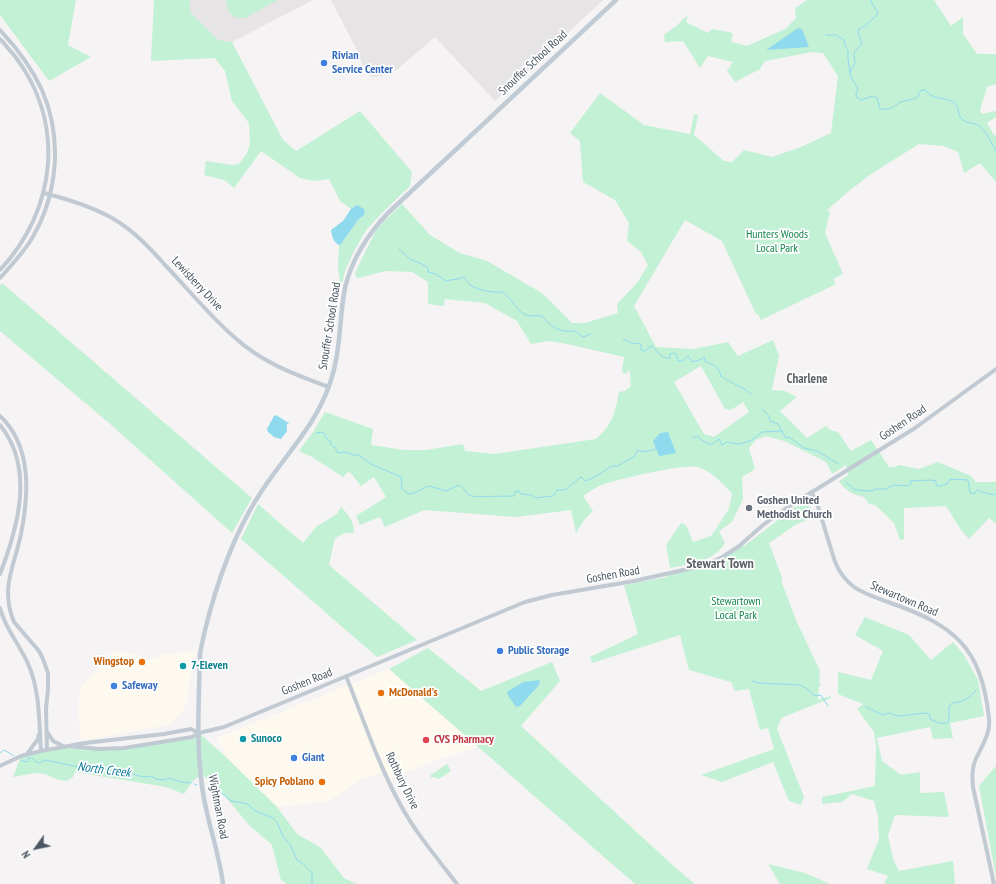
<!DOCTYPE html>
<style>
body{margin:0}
#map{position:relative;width:996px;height:884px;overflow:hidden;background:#f5f3f3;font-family:"PT Sans Narrow",sans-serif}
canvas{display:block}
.north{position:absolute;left:16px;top:828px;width:40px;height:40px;-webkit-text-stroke:3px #fff;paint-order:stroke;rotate:237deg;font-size:11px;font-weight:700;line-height:16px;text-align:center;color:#4a5661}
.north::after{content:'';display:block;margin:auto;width:14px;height:18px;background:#4a5661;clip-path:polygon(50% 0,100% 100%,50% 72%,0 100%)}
</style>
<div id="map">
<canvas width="996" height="884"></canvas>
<div class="north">N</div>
</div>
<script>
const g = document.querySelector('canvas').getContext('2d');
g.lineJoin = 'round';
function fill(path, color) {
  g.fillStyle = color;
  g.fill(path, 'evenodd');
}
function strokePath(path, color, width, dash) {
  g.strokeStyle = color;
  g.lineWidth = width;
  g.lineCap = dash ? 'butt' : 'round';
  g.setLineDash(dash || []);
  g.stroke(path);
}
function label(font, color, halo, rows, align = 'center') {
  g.font = font + ' "PT Sans Narrow",sans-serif';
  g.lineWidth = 3.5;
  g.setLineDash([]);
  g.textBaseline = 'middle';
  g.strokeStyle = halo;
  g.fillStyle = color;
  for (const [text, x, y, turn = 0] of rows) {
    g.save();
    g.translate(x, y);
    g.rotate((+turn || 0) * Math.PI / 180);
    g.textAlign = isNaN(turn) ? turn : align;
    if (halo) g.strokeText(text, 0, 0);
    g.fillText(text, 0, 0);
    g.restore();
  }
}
const commercial = new Path2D(`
 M197 650 190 678 188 699 182 712 168 725 81 741 79 717V698L82 686 113 651 138 654 147 661 162 655Z
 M389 669 478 747 435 761 389 779 387 771 362 779 329 801 277 807 228 759 216 738Z`);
const education = new Path2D(`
 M190 0H313L232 42 218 40 190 12Z
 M331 0H603L495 101 435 37 398 69 382 76 373 77 366 74 358 52Z`);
const green = new Path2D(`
 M0 0H76L68 45 91 57 49 81 0 15Z
 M154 0H190V12L218 40 232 42 283 140 296 151 360 111 412 172 410 186 383 212 367 229 354 251 345 271 341 287 338 269 339 245 341 244 358 220 365 214 357 205 351 209 340 201 329 179 314 181 300 178 261 151 234 188 224 180 204 175 206 161 232 165 239 164 247 153 250 144 249 123 232 101 225 71 215 58 151 61Z
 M226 0H278L245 18 234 17 229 12Z
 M807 0H934L951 26 963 17V34L977 54H996V84L987 87 980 110 982 114 996 111V117L987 123 994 135H996V182L980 163 964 173 958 152 944 146 919 144 871 174 849 191 827 210 830 212 825 233 843 274 833 279 836 284 761 320 758 314H756L722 241 685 220 634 306 656 347 693 349 728 342 738 356 773 340 779 356 772 390 785 391 797 397 780 411 807 438 826 426 830 430 838 432 851 451 871 440 889 467H895L899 465 919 469 938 462 971 476 976 482H996V524L989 518 969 539 961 530 946 506 904 508V539L900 540 894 523 875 505 869 504 864 497C854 495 844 490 839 481L848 475 846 465 832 474 826 462 784 441 766 436 756 440 749 448 755 469 742 477 743 499 732 522 719 531 725 543C714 562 690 564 670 568L666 545 681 523 686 525 693 542 711 536 729 509 732 493C721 483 713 472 698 467 687 463 611 480 599 486 593 489 588 493 583 496L593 511 584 520 576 533 571 510 516 517 424 510 385 527 380 517 360 525 356 516 386 497 374 477 361 486 349 471 343 477 312 457 299 451 313 432 325 412 373 429 371 445 404 450H426L463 444 465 451 494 454 596 439C613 424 615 413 619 392L625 391 631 386 630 373 628 370 626 374 622 372 624 357 567 344 549 341 531 344 517 321 485 303 445 299 444 306 428 304V282L412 272 386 271 358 278 356 277 355 273 375 232 384 221 402 204 430 235 460 253 487 261 542 293 572 323H585L618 313 617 304 637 283 648 265 641 252 627 241 629 223 615 200 583 182 580 141 570 133 600 93 644 125 690 134 694 114 698 115 694 135 724 161 732 162 744 150 772 157 801 147 831 133 838 76 823 53 812 52 765 61 760 69 735 82 727 71 733 62 708 56 700 68 683 41 665 42 664 35 675 27 688 15 686 22 708 33 712 29 733 33 731 42 747 46 785 29 796 18 795 8ZM701 366 725 409 731 410 743 402 749 412 714 437 704 434 674 382Z
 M2 283 252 498 232 533 109 423 0 331V286Z
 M258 504 303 543 317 526 337 514 341 507C349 515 354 522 354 533H345L335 538 329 565 417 640 377 657 241 539Z
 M808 505 815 513 809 519 795 525 769 543 782 578V583L796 620 820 671 819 682 821 686H819L818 700 831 696V698L781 718 777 729 804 797 801 805 789 801 773 762 722 782 701 775 774 749 768 728 760 730 749 689 735 691 731 682 689 670 680 635 592 663 590 657 638 634 624 585 667 577 666 575 706 565 742 544 744 546 795 507Z
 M865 617 909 635 931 660 953 642 964 655 978 680 984 716 950 723 953 738 933 739 930 727 877 738 882 761 901 775 920 772V793L944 792 949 817 895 815 888 835 893 859 899 871 953 861 955 884H884L888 876 867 869 879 839 878 816 874 801 852 794 842 802 822 804V797L875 786 876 746 874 732 857 709 863 704 838 694V672L871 680 883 651 855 635Z
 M428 648 481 691 552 662 560 681 521 726 678 870 695 884H635L389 669Z
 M199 733 228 759 277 807 297 834 320 847 344 878 357 884H287L281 880 272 845 249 825 219 789 201 774 192 782 184 794 166 787 75 772 73 777 66 781 56 779 45 774 35 773 13 777 21 756 64 747 99 749 124 748 175 740Z
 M447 764 451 771 439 779 434 777 431 778V774L434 773Z
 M996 766V877L979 786Z
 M768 864 805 873 830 884H780Z`);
const water = new Path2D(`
 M798 28 802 29 809 47 766 50Z
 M357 205 364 209 365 214 358 220 341 244 339 245C333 242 332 236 331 230L343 221 351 209Z
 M276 415 287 422H290L287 424V431L281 439 274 437 268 432 267 429 274 416Z
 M668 432 676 453 659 456 653 441 660 433Z
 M540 680 539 685 520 706 516 707 509 697 507 692 523 682Z`);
const stream = new Path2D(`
 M871 0C871 5 877 8 878 14L865 26 859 29 858 32 862 43 854 53 855 64 851 70 850 75 858 89 856 93V97L861 100 873 96 877 98 880 109C892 110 892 107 901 102 906 100 912 100 917 98L921 90H925C934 101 943 96 953 102 961 106 956 116 963 120 967 123 973 123 978 125 986 131 991 142 996 151
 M826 35H836L844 40 845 46 848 50V59L850 73
 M399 249 410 259 422 264 428 268V272L436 274 446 281C452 279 458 280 464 277 466 279 468 283 470 285 478 290 493 293 502 292 512 298 517 312 526 315 530 317 537 315 542 316 550 327 561 333 575 331L583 337 591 334
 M623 339 632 343 641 344V350L644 351 652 346C658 351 660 359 670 358V354L673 353 676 354 678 361H682L688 356 692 362 702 359 704 357 706 362C714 364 719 368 721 376 730 383 742 386 751 394
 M762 409 769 416 770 421 778 424 786 438 789 437 804 448 817 451 839 464
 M316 433 323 432 327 439 330 441 331 445 336 448V451L339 453 344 452 354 455H359L371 464 401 477 402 483 401 488 408 494 414 493 429 486 446 491 459 485C464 487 465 493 471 496 474 497 508 496 514 496L515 491H519L521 494 532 495 535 498 553 496 557 490H565L581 477 586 481 595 477 612 466H618L629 459 634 457 638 450 644 452 656 449
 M692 438 698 436 701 440 711 445 719 439 722 445 727 442 739 444 750 441 762 432 782 431
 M846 483 851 486 854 490 872 491 875 489H885L895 485 907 486 911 484 910 481 931 480 936 481V485L940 486 947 484 950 479 968 480 970 493 974 494 977 490 981 492 994 495 996 493
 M752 681 759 683 800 685 806 688 815 696 821 695 828 706
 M866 707 883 715C891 711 891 715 898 716 900 716 924 713 927 713L930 715V719L939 723H947L949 720V707L952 703C963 702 969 699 976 690
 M0 753 4 750 14 756
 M21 760 26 762 28 761V758H32L36 762 40 763 45 760 79 767 84 765 92 769 99 768 126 774 130 772C135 776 146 778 151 776L156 779 165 780 168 778 181 782 191 783
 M194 784 197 785
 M210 788 220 792 231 801 248 804 255 811 273 818 277 822 283 837 290 844 297 860 302 863 312 873V884`);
const tertiary = new Path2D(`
 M0 30C17 48 32 68 42 90 63 139 58 195 31 240 22 254 11 266 0 278
 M0 39C5 44 9 50 14 55 66 122 57 209 0 270
 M44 193C67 199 91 206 112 218 133 230 150 248 166 266 188 289 209 315 233 336 261 362 293 374 329 387
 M0 416C32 446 29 494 21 534 14 567 0 588 14 622L39 651 43 659 48 673V690L46 708 47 750
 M0 425C35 468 18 527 0 574
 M811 492 816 500 835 562C846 588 863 593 888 602 954 625 981 646 989 718 991 734 981 747 975 761 972 769 972 778 973 787L994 884
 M0 608C5 629 21 646 29 666 40 692 39 722 41 751
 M346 676C363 718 378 764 400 804 415 832 437 858 457 884
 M48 733 53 741 63 746
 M69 746 99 749 124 748 192 737 199 733 224 727 525 602 552 595 634 581 697 567 719 559 738 547 763 525 788 507 915 428 996 369
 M27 754 38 739 39 734
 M0 766 21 756 41 751 85 743 164 734 191 729 199 733`);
const secondary = new Path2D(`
 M223 884C219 851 206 819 202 786 196 742 199 698 200 655 202 640 206 626 210 611 222 568 238 526 263 489 287 453 316 425 330 383 341 352 339 319 345 288 352 258 368 234 388 213L616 0`);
const markers = [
 [324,63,4,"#3f7fe0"],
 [749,508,4,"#6b7280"],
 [500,651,4,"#3f7fe0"],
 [142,662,4,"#e8710a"],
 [183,666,4,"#0f9aa8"],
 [114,686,4,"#3f7fe0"],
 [381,693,4,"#e8710a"],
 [243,739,4,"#0f9aa8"],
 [426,740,4,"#e0444e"],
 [294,758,4,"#3f7fe0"],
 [322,782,4,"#e8710a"]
];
const shopNames = [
 ["Rivian",332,56],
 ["Service Center",332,70],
 ["Public Storage",508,651],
 ["Safeway",122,686],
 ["Giant",302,758]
];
const streetNames = [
 ["Snouffer School Road",533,63,-43],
 ["Lewisberry Drive",197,284,47],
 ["Snouffer School Road",330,326,-81],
 ["Goshen Road",903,423,-34],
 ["Goshen Road",613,575,-10],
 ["Stewartown Road",904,599,23],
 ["Goshen Road",307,682,-22],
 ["Rothbury Drive",402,781,64],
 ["Wightman Road",218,807,79]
];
const parkNames = [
 ["Hunters Woods",777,235],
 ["Local Park",777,249],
 ["Stewartown",736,602],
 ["Local Park",736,616]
];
const worshipNames = [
 ["Goshen United",757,501],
 ["Methodist Church",757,515]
];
const foodNames = [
 ["Wingstop",134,662],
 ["McDonald's",389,693,"left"],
 ["Spicy Poblano",314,782]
];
const cultureNames = [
 ["7-Eleven",191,666],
 ["Sunoco",251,739]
];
const healthNames = [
 ["CVS Pharmacy",434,740]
];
const neighbourhoodNames = [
 ["Charlene",807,379]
];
const waterNames = [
 ["North Creek",104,770,7]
];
const quarterNames = [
 ["Stewart Town",720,564]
];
fill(commercial, '#fdf9ef');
fill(education, '#e6e4e5');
fill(green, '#c3f1d5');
fill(water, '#90daee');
strokePath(stream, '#90daee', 1);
strokePath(tertiary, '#c1cad2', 4);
strokePath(secondary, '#c1cbd6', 4.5);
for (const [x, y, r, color] of markers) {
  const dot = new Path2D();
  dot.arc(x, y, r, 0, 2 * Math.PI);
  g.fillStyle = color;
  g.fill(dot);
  strokePath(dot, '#fff', 1.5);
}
label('bold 12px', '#366cbe', '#fff', shopNames, 'left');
label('12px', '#4a5661', '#fff', streetNames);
label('12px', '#17864f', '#fff', parkNames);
label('bold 12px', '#5b616d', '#fff', worshipNames, 'left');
label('bold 12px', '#c56008', '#fff', foodNames, 'right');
label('bold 12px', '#0d838f', '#fff', cultureNames, 'left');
label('bold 12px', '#be3a42', '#fff', healthNames, 'left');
label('bold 13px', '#5f6368', '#fff', neighbourhoodNames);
label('italic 13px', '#0c7c9b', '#fff', waterNames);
label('bold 14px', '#5f6368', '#fff', quarterNames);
</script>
